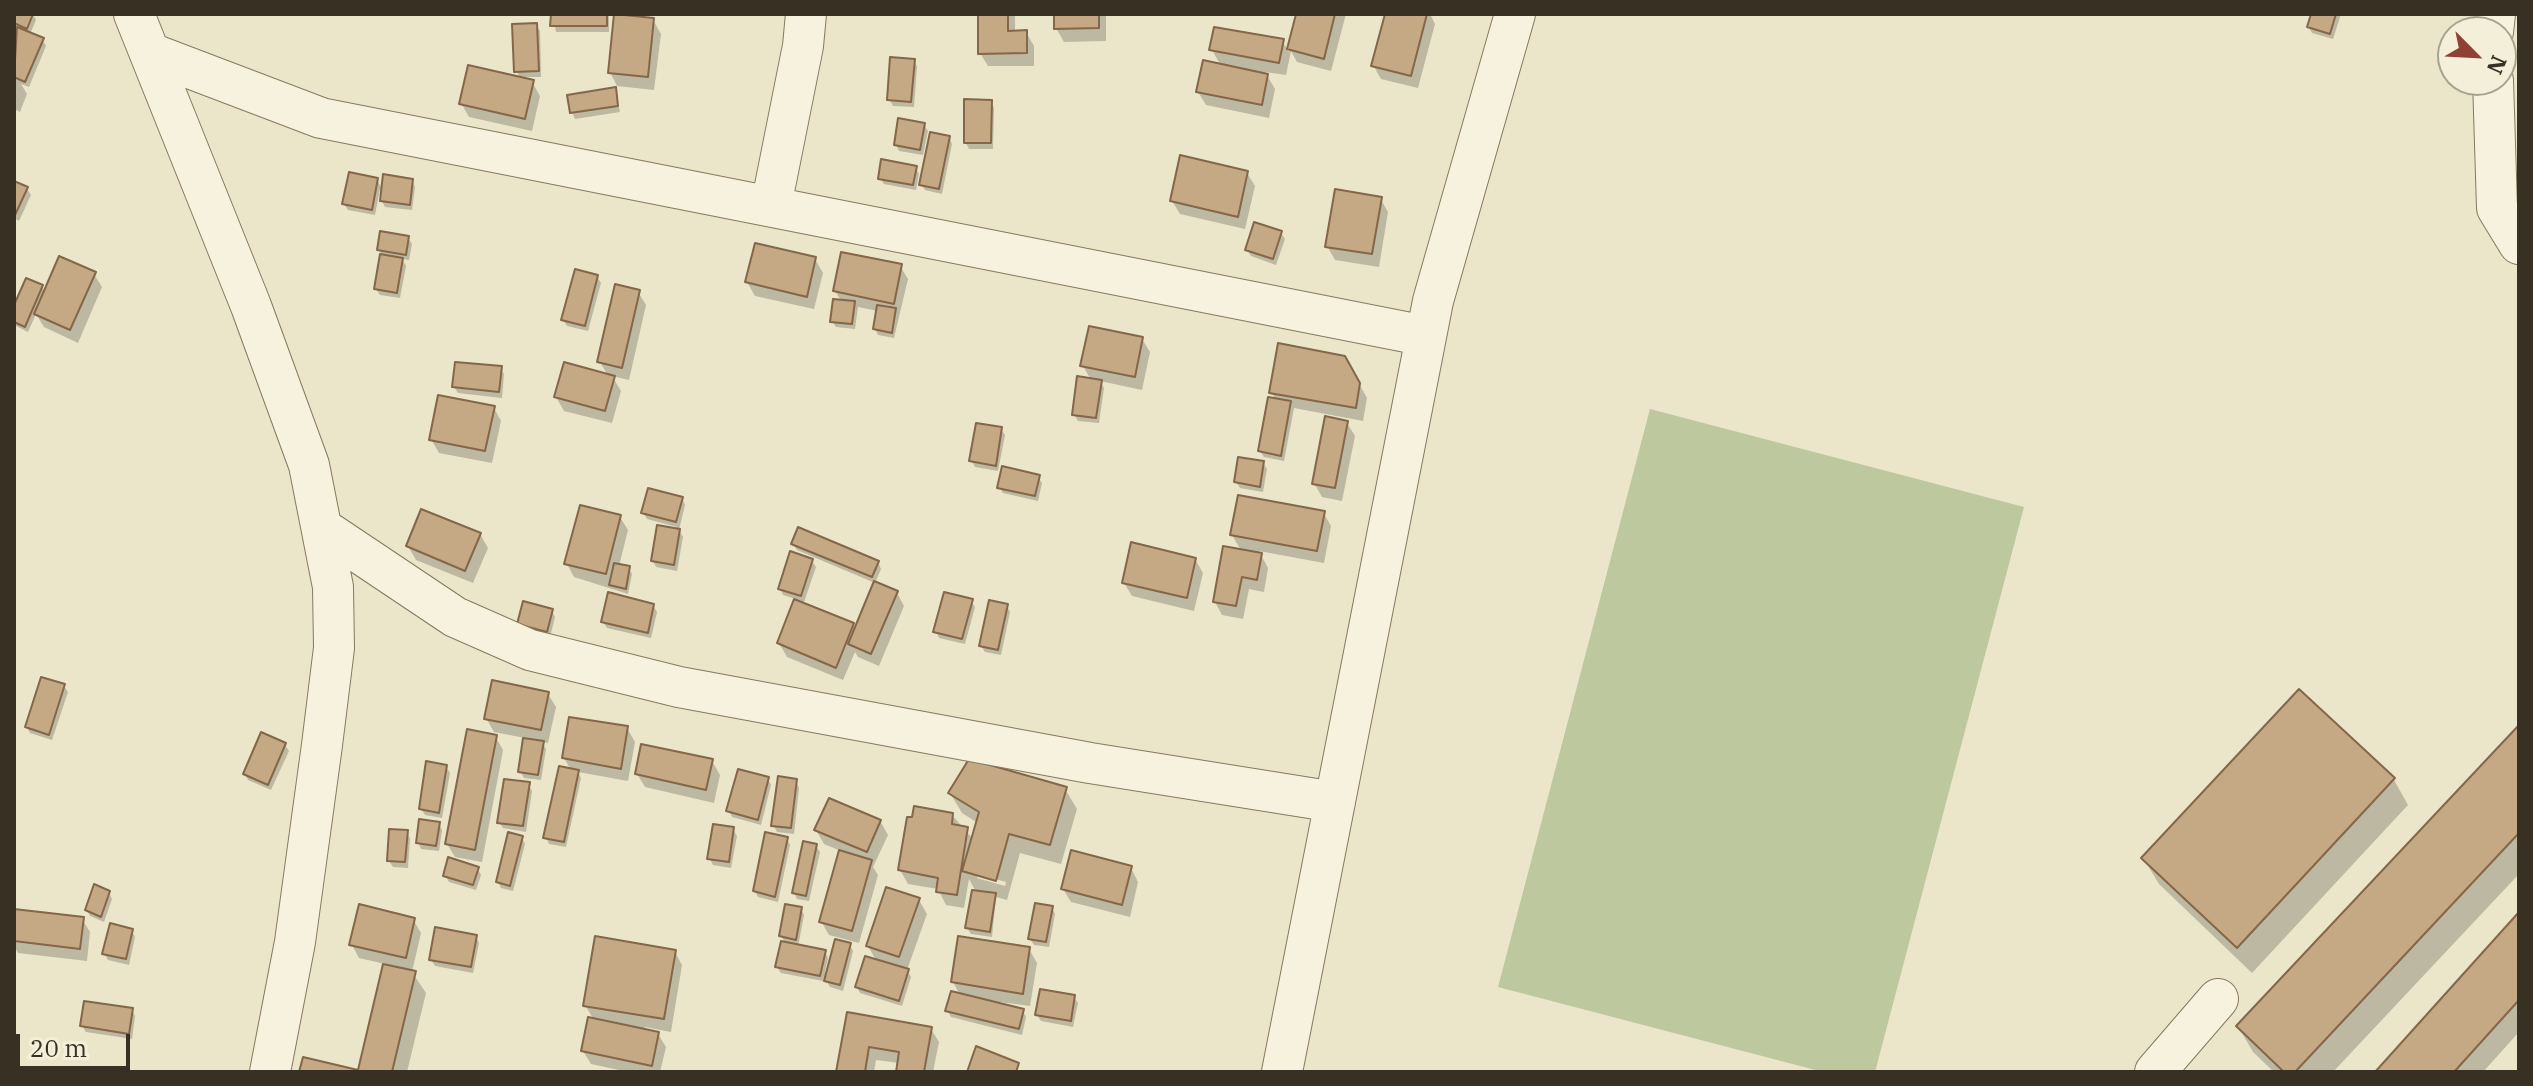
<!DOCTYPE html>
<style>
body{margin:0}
#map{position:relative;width:2533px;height:1086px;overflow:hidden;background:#ebe6ca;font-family:"IBM Plex Serif",serif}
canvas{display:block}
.frame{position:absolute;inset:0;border:16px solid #383022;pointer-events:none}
.north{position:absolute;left:2437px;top:16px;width:80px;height:80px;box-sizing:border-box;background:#f3efd9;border:2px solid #a8a390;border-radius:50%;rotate:114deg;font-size:22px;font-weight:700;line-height:32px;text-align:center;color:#383022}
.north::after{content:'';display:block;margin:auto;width:28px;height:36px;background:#8f4136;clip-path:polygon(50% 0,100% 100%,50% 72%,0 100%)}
.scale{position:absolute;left:16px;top:1034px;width:114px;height:36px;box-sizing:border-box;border:4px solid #383022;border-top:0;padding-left:10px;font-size:24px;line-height:28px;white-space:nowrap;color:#383022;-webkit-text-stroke:6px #f3efd9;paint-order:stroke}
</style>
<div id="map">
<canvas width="2533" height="1086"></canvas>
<div class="frame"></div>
<div class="north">N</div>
<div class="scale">20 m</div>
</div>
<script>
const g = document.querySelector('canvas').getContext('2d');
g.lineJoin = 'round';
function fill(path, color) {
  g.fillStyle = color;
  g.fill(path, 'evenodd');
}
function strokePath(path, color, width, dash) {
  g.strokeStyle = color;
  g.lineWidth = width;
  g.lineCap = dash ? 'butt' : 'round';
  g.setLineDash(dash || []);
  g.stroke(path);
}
const green = new Path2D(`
 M1650 409 2024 507 1875 1072H1823L1498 987Z`);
const shadow = new Path2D(`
 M14 14H33L36 20 30 34 42 39 46 46 29 87 21 84 27 94 20 112 14 109V39L18 29 14 27Z
 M553 14H609V32H556Z
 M980 14H1015V33L1026 32 1034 46V66H988L980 53Z
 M1056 14H1106V41L1064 42 1056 28Z
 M1298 14H1346L1331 71 1297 62 1291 51 1286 75 1265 72 1275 89 1269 118 1206 105 1198 92 1221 66 1212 50 1282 41 1289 52Z
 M1387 14H1430L1435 24 1418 88 1381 79 1373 65Z
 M2313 14H2341L2333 39 2312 33 2309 27Z
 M653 20 661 34 654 90 617 86 610 72Z
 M536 25 540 31 541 77H520L516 71Z
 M914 60 917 67 914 107 893 106 889 99Z
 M532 82 540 96 532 131 469 117 461 103Z
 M615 89 620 112 575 119 572 112Z
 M991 102 994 108 993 149H969L966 143Z
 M924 125 928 131 923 155 899 151 896 145Z
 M949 137 952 144 942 194 925 190 921 184Z
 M915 167 919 174 916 190 884 184 880 178Z
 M1247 173 1255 186 1245 229 1180 214 1172 201Z
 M377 180 383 190 380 189 375 215 348 210 344 204Z
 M412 180 415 187 412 210 385 207 382 201Z
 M14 183 27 189 31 195 19 221 14 218Z
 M1380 198 1388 212 1379 267 1335 260 1327 246Z
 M1281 233 1285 239 1276 265 1251 256 1247 249Z
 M408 238 412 244 409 260 402 259 406 266 400 298 380 295 376 289 382 255 379 250Z
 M815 259 823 273 814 309 755 296 747 282Z
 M900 266 908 279 894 338 878 335 875 329 878 311 858 307 855 329 836 327 832 321 842 302 835 291Z
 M94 274 102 287 78 343 44 327 36 314 28 332 14 325V310L42 287 45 293Z
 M597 277 601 283 588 331 567 326 563 320Z
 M638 292 646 305 629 380 612 376 621 391 612 423 564 411 556 397 608 376 600 362Z
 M1142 339 1150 352 1142 390 1100 381 1104 388 1099 423 1078 421 1074 414 1091 380 1083 366Z
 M1344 357 1367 398 1363 421 1294 408 1284 461 1264 457 1260 451 1276 400 1271 392Z
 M500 368 504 374 502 398 458 393 454 387Z
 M494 408 501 421 492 463 439 453 431 439Z
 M1347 423 1355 436 1342 501 1322 497 1314 483Z
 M1001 429 1005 435 998 471 975 467 971 460Z
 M1263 463 1267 469 1263 492 1240 488 1236 482Z
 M1038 477 1042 483 1038 501 1003 493 999 487Z
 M682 498 685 505 679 530 683 537 677 571 656 567 653 561 677 527 647 519 643 513Z
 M1323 512 1331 526 1324 563 1259 551 1268 568 1264 592 1249 589 1243 619 1222 615 1215 602 1242 552 1232 535Z
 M620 517 628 530 619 566 629 568 632 574 628 594 574 577 567 564Z
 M480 534 488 548 473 583 416 560 408 546Z
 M793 544 878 562 881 569 875 583 797 550Z
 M1195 559 1203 573 1194 611 1132 596 1124 583Z
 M812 561 816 567 803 605 853 624 856 630 897 593 904 606 879 666 858 657 855 652 843 680 787 657 779 643 796 599 783 595 780 588Z
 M971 601 975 607 965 644 939 638 936 631Z
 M653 605 657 612 651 638 607 628 603 622Z
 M1007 606 1010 612 1001 655 985 652 981 646Z
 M552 611 555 617 550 637 519 623Z
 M64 686 68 692 52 740 30 733 27 727Z
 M2299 692 2394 780 2408 805 2252 973 2159 884 2144 859Z
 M548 694 556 707 548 743 542 742 546 749 541 780 524 778 520 771 525 738 494 732 486 718Z
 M627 728 635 742 628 781 578 772 581 778 566 847 549 844 546 837 571 770 564 758Z
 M2519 728V874L2333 1072H2274L2253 1052 2238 1026Z
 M495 736 503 750 482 862 455 857 447 844Z
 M285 745 289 751 271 790 248 780 245 774Z
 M712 761 720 775 714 803 645 787 637 774Z
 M446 767 450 773 442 818 425 815 421 809Z
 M768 779 771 785 761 825 732 817 729 811Z
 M796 781 799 788 794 834 777 832 774 826Z
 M528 784 532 791 526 832 503 828 499 822Z
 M1065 789 1077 809 1061 864 1020 853 1007 900 996 897 992 937 971 934 967 928 976 892 969 879 964 908 946 905 938 889 908 884 900 870 952 815 973 839 978 823 962 813 950 793ZM977 874 1006 882 1005 886 977 878Z
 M880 821 888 835 873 867 878 875 859 943 829 935 821 921 841 851 824 844 816 830Z
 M439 824 442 830 439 851 421 849 418 842Z
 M733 829 737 836 731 868 713 865 710 859Z
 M407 832 410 839 408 868 393 867 389 861Z
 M522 838 525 844 513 891 501 888 498 882Z
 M787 839 790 845 778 902 758 897 755 891Z
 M816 846 820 852 809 901 797 899 794 893Z
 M1131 868 1138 882 1130 917 1071 902 1063 889Z
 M478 869 481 875 476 890 449 882 445 875Z
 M109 893 112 899 104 922 90 916 87 910Z
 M919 900 927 914 907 970 911 977 902 1006 860 993 857 987 877 962 868 946Z
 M1052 908 1055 914 1049 947 1034 945 1030 939Z
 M801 909 804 915 798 947 825 952 828 958 825 972 829 973 850 945 853 951 843 991 830 987 824 977 823 981 781 973 777 967 786 944 781 936Z
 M14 911 82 919 90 932 87 961 18 953 14 946Z
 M2519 915V1032L2483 1072H2378Z
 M413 919 421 933 412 972 426 993 407 1072H359L385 964 359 958 352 945Z
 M131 930 135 937 129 965 108 960 104 953Z
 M476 937 479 943 473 973 435 966 431 960Z
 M1029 949 1037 963 1030 1006 1000 1002V1005L1023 1011 1026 1017 1022 1035 951 1017 948 1011 960 995 953 982Z
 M675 952 682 965 671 1032 645 1027 644 1031 658 1034 666 1047 660 1072H628L591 1064 583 1051 594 1020 585 1005Z
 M1074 997 1078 1003 1073 1027 1041 1021 1037 1015Z
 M132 1010 135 1016 132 1039 86 1032 82 1026Z
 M849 1014 931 1029 939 1042 933 1072H898L899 1063 876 1060 874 1072H838Z`);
const building = new Path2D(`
 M14 14H33L27 29 14 23Z
 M551 14H607V26H550Z
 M614 14 654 18 648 77 608 73Z
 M978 14H1008V31L1027 30V53L978 54Z
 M1054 14H1099V28L1054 29Z
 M1296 14H1335L1324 59 1287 49Z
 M1385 14H1427L1411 76 1371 66Z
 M2311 14H2336L2330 34 2307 27Z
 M537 23 539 71 514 72 512 24Z
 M17 27 44 38 25 82 14 77Z
 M1214 27 1284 39 1279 63 1209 50Z
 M890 57 915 59 911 102 887 100Z
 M1203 60 1268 74 1262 105 1196 92Z
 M468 65 534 80 525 119 459 104Z
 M616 87 618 106 570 113 567 95Z
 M964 99 992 100 991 143H964Z
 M898 118 925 123 920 150 894 145Z
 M930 132 950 136 939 189 919 185Z
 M1180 155 1248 171 1238 217 1170 201Z
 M881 159 917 166 913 185 878 179Z
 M349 172 378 178 372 210 342 204Z
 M383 174 413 179 410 205 380 201Z
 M14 181 28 187 15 215H14Z
 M1335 189 1382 197 1372 254 1325 247Z
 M1254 222 1282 231 1273 259 1245 250Z
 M380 231 409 236 406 255 377 250Z
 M755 243 816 257 807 297 745 282Z
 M841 252 902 264 894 304 833 291Z
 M380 254 403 258 397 293 374 289Z
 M59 256 96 272 70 330 34 314Z
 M575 269 598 275 585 326 561 320Z
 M26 278 43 285 25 327 14 322V305Z
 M615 284 640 290 622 368 597 362Z
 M833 299 855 301 852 324 830 322Z
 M877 305 896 308 892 333 873 329Z
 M1089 326 1143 337 1135 377 1080 366Z
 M1278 343 1345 356 1360 383 1356 408 1269 393Z
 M455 362 502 366 499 392 452 387Z
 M564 362 615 376 605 411 554 397Z
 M1077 376 1102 380 1096 418 1072 415Z
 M438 395 495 406 485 451 429 440Z
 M1268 397 1291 401 1281 456 1258 451Z
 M1325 416 1348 421 1335 488 1312 484Z
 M976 423 1002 427 996 466 969 461Z
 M1238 457 1264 461 1260 487 1234 482Z
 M1002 466 1040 475 1035 496 997 488Z
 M648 488 683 497 676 522 641 513Z
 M1238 495 1325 511 1317 551 1230 535Z
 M580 505 621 515 606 574 564 564Z
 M421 509 481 533 465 571 406 546Z
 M657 525 680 529 674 565 651 561Z
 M798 527 879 561 872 577 791 544Z
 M1131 542 1196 558 1187 598 1122 583Z
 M1223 546 1262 553 1257 580 1242 577 1236 606 1213 602Z
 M790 551 813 559 801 596 778 589Z
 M614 563 630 566 626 589 609 585Z
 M874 581 898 591 871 654 848 644Z
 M608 592 654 604 648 633 601 622Z
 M944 592 973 599 962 639 933 632Z
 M794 599 854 623 836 668 777 643Z
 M989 600 1008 604 998 650 979 646Z
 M523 601 553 609 547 632 517 624Z
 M41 677 65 684 49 735 25 727Z
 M492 680 549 692 541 730 484 719Z
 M2299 689 2395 778 2237 948 2141 858Z
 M569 717 628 726 621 769 562 758Z
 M2519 725V833L2295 1072H2284L2236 1026Z
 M467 729 497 735 475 850 445 844Z
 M261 732 286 743 268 785 243 774Z
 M523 738 544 741 538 775 518 772Z
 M641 744 713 759 706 790 635 774Z
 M969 759 1067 787 1050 845 1009 834 996 881 962 871 979 812 948 793Z
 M426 761 447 765 439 813 419 809Z
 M559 766 579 770 564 842 543 838Z
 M738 769 769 777 758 820 726 811Z
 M778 776 797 779 791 828 771 826Z
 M504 779 530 782 523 826 497 823Z
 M829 798 881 820 867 852 814 830Z
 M914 806 953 813 952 824 968 827 957 895 936 892 938 878 898 870 907 817H912Z
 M419 819 440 822 436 846 416 843Z
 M713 824 734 827 729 862 707 859Z
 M389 829 408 830 405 862 387 861Z
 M508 832 523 836 510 886 496 882Z
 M765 832 788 837 775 897 753 891Z
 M803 841 817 844 806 896 792 893Z
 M839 850 872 860 852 931 819 922Z
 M1071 850 1132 866 1122 905 1061 889Z
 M448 857 479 867 473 885 443 876Z
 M94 884 110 891 101 917 85 910Z
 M886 887 920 898 899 957 866 946Z
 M972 890 996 893 990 932 965 928Z
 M1035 903 1053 906 1046 942 1028 939Z
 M359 904 415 918 406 958 349 945Z
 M785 904 802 907 796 940 779 936Z
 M14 909 84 917 80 949 14 941Z
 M2519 912V1000L2454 1072H2375Z
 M110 923 133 929 126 959 102 954Z
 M435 927 477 935 471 967 429 960Z
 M595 936 676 950 664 1019 583 1006Z
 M958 936 1030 947 1023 994 951 982Z
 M835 939 851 943 840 985 824 981Z
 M781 941 826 950 820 976 775 967Z
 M865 956 909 969 899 1001 855 987Z
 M383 964 416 971 392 1072H299L303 1057 358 1070Z
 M1040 989 1075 995 1071 1021 1035 1015Z
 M951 991 1024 1009 1019 1029 945 1011Z
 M84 1001 133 1008 129 1034 80 1026Z
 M847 1012 932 1027 924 1072H896L899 1052 869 1047 865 1072H836Z
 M588 1017 659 1032 652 1066 581 1051Z
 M976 1046 1019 1063 1016 1072H967Z`);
const minor = new Path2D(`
 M134 14 251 306 309 465 333 587 334 648 322 745 295 942 270 1072
 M2493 32 2495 14
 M150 53 321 118 1426 336
 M2493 80 2497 208 2519 244
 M771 206 803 46 806 14
 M322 528 455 617 530 650 679 687 1090 763 1335 802
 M1282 1072 1433 301 1515 14
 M2155 1072 2218 999`);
fill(green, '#bec89f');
fill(shadow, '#0003');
fill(building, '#c5a884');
strokePath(building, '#836748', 2);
strokePath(minor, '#867960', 42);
strokePath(minor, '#f6f2dd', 40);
</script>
